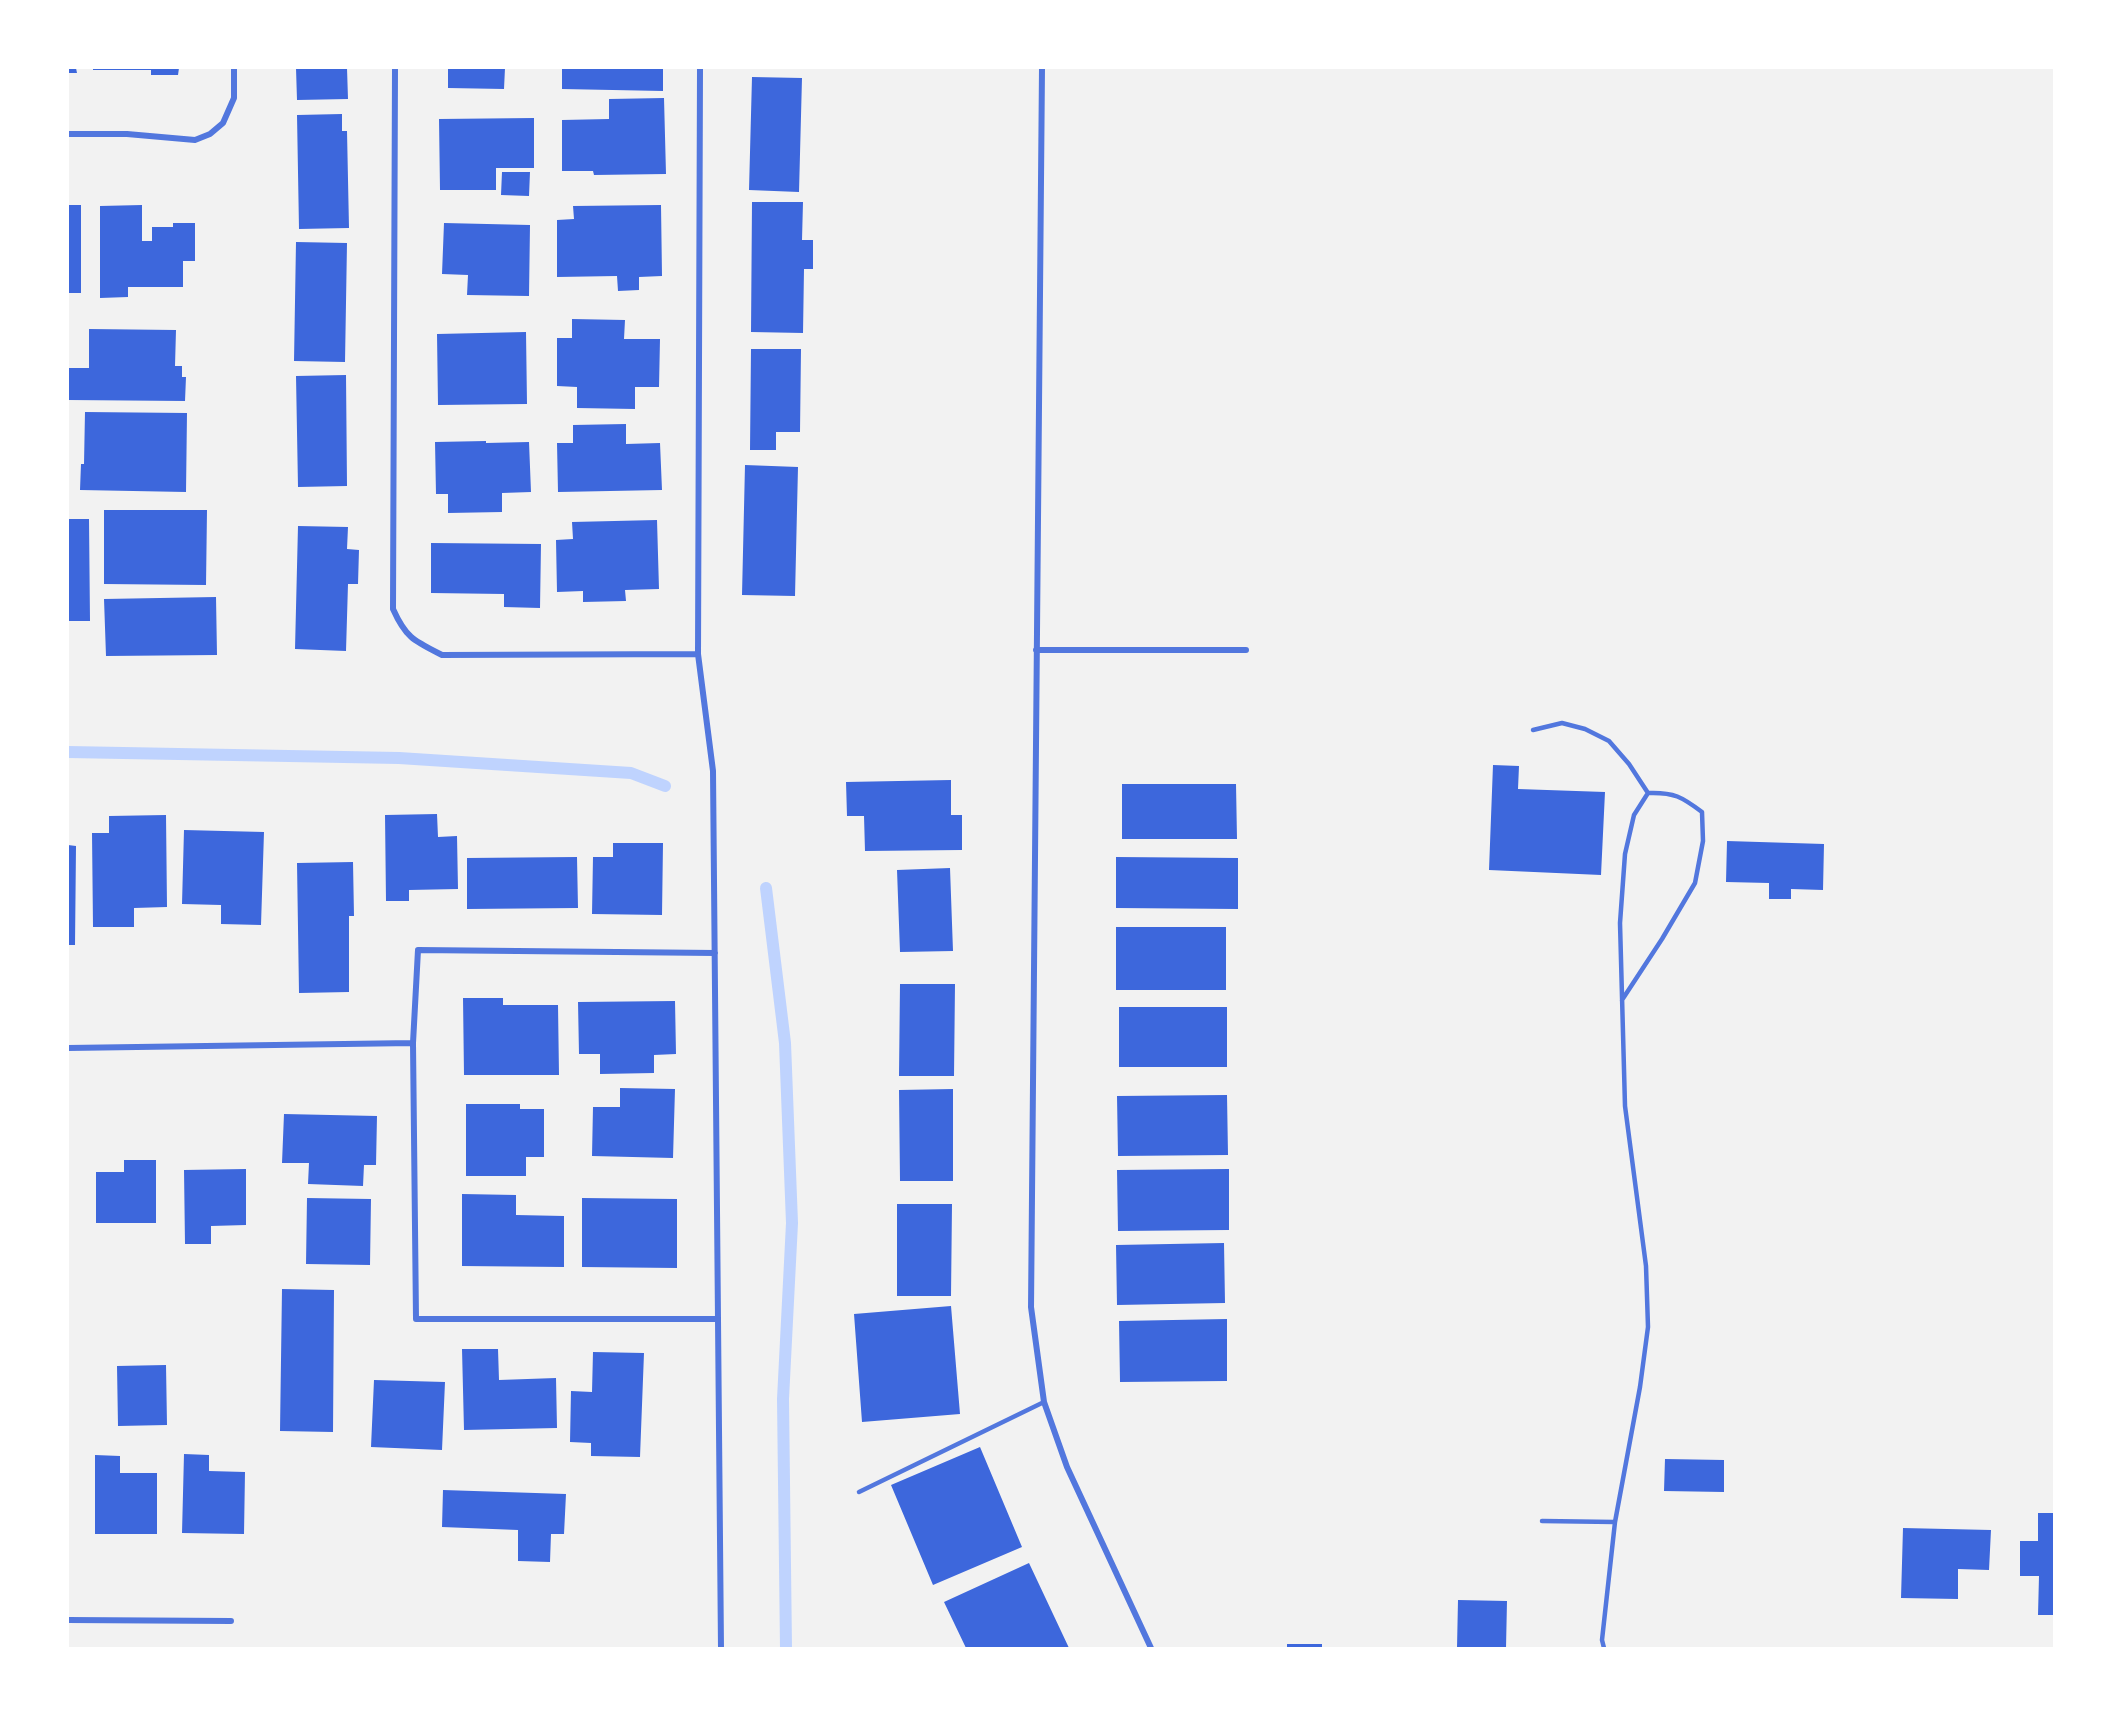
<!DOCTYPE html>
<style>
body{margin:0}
#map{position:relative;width:2122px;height:1716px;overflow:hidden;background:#f2f2f2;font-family:Georgia,serif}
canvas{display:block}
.frame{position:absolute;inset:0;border:69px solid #fff;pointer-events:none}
</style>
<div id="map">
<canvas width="2122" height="1716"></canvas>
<div class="frame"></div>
</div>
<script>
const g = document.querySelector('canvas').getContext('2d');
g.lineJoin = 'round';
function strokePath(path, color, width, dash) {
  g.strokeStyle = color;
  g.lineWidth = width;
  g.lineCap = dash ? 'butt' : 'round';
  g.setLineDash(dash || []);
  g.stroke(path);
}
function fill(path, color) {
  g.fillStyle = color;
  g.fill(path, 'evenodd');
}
const stream = new Path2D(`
 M68 752 399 758 631 773 665 786
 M766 888 785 1043 792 1223 783 1399 786 1648`);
const building = new Path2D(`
 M68 68H76L77 73H68Z
 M93 68H179L178 75H151V70H93Z
 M296 68H347L348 99 297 100Z
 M448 68H505L504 89 448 88Z
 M562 68H663V91L562 89Z
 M752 77 802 78 799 192 749 190Z
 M664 98 666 174 594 175 593 171H562V120L609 119V99Z
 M342 114V131H347L349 228 299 229 297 115Z
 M534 118V168H496V190H440L439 119Z
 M502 172H530L529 196 501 195Z
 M752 202H803L802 240H813V269H804L803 333 751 332Z
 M68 205H81V293H68Z
 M142 205V241H152V227H173V223H195V261H183V287H128V297L100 298V206Z
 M661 205 662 276 639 277V290L618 291 617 276 557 277V220L574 219 573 206Z
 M444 223 530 225 529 296 467 295 468 275 442 274Z
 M296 242 347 243 345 362 294 361Z
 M572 319 625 320 624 339H660L659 387H635V409L577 408V387L557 386V338H572Z
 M89 329 176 330 175 366H182V377H186L185 401 68 400V368H89Z
 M526 332 527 404 438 405 437 334Z
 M751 349H801L800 432H776V450H750Z
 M346 375 347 486 298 487 296 376Z
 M85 412 187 413 186 492 80 490 81 464H84Z
 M626 424V444L660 443 662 490 558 492 557 443H573V425Z
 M486 441V443L529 442 531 492 502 493V512L448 513V494H436L435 442Z
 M745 465 798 467 795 596 742 595Z
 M104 510H207L206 585 104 584Z
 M68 519H89L90 621H68Z
 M657 520 659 589 625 590 626 601 583 602V591L557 592 556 540 573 539 572 522Z
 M298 526 348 527 347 549 359 550 358 584H348L346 651 295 649Z
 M431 543 541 544 540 608 504 607V594L431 593Z
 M216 597 217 655 106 656 104 599Z
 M1493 765 1519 766 1518 789 1605 792 1601 875 1489 870Z
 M951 780V815H962V850L865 851 864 816H847L846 782Z
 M1122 784H1236L1237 839H1122Z
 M437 814 438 837 457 836 458 889 409 890V901H386L385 815Z
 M166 815 167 907 134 908V927H93L92 833H109V816Z
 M184 830 264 832 261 925 221 924V905L182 904Z
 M1727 841 1824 844 1823 890 1791 889V899H1769V883L1726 882Z
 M613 843H663L662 915 592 914 593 857H613Z
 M68 845 76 846 75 945H68Z
 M577 857 578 908 467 909V858Z
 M1116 857 1238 858V909L1116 908Z
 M353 862 354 916H349V992L299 993 297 863Z
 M950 868 953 951 900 952 897 870Z
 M1116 927H1226V990H1116Z
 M900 984H955L954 1076H899Z
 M463 998H503V1005H558L559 1075H464Z
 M675 1001 676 1054 654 1055V1073L600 1074V1054H579L578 1002Z
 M1119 1007H1227V1067H1119Z
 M620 1088 675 1089 673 1158 592 1156 593 1107H620Z
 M953 1089V1181H900L899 1090Z
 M1227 1095 1228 1155 1118 1156 1117 1096Z
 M466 1104H520V1109H544V1157H526V1176H466Z
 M284 1114 377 1116 376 1165H364L363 1186 308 1184 309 1163H282Z
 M124 1160H156V1223H96V1172H124Z
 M246 1169V1225L211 1226V1244H185L184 1170Z
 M1229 1169V1230L1118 1231 1117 1170Z
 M462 1194 516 1195V1215L564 1216V1267L462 1266Z
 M307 1198 371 1199 370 1265 306 1264Z
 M582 1198 677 1199V1268L582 1267Z
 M897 1204H952L951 1296H897Z
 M1224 1243 1225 1303 1117 1305 1116 1245Z
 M282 1289 334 1290 333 1432 280 1431Z
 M951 1306 960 1414 862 1422 854 1314Z
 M1227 1319V1381L1120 1382 1119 1321Z
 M462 1349H498L499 1380 556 1378 557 1428 464 1430Z
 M593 1352 644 1353 640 1457 591 1456V1443L570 1442 571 1391 592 1392Z
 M166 1365 167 1425 118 1426 117 1366Z
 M374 1380 445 1382 442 1450 371 1447Z
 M980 1447 1022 1547 933 1585 891 1485Z
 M184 1454 209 1455V1471L245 1472 244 1534 182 1533Z
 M95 1455 120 1456V1473H157V1534H95Z
 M1665 1459 1724 1460V1492L1664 1491Z
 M443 1490 566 1494 564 1534H551L550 1562 518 1561V1530L442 1527Z
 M2038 1513H2054V1615H2038L2039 1576H2020V1541H2038Z
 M1903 1528 1991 1530 1989 1570 1958 1569V1599L1901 1598Z
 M1029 1563 1069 1648H966L944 1602Z
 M1458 1600 1507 1601 1506 1648H1457Z
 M1287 1644H1322V1648H1287Z`);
const service = new Path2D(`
 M1533 730 1562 723 1585 729 1609 741 1629 764 1648 793
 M859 1492 1044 1402
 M1542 1521 1615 1522
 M1604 1648 1602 1640 1615 1522 1640 1387 1648 1327 1646 1266 1625 1106 1620 923 1625 854 1634 815 1648 793C1674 792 1682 797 1702 812L1703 841 1695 883 1662 939 1622 1000`);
const minor = new Path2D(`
 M395 68 393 609C406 638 414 641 442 655L698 654
 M700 68 698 654 713 771 721 1648
 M1042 68 1031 1307 1044 1402 1067 1467 1151 1648
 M68 134H127L195 140 210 134 223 123 234 98V68
 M1036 650H1246
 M715 953 418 950 413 1043 416 1319H718
 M68 1048 413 1043
 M68 1620 231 1621`);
strokePath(stream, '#bfd3fe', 12);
fill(building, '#3d67dc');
strokePath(service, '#5277de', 4.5);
strokePath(minor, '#5277de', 6);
</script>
